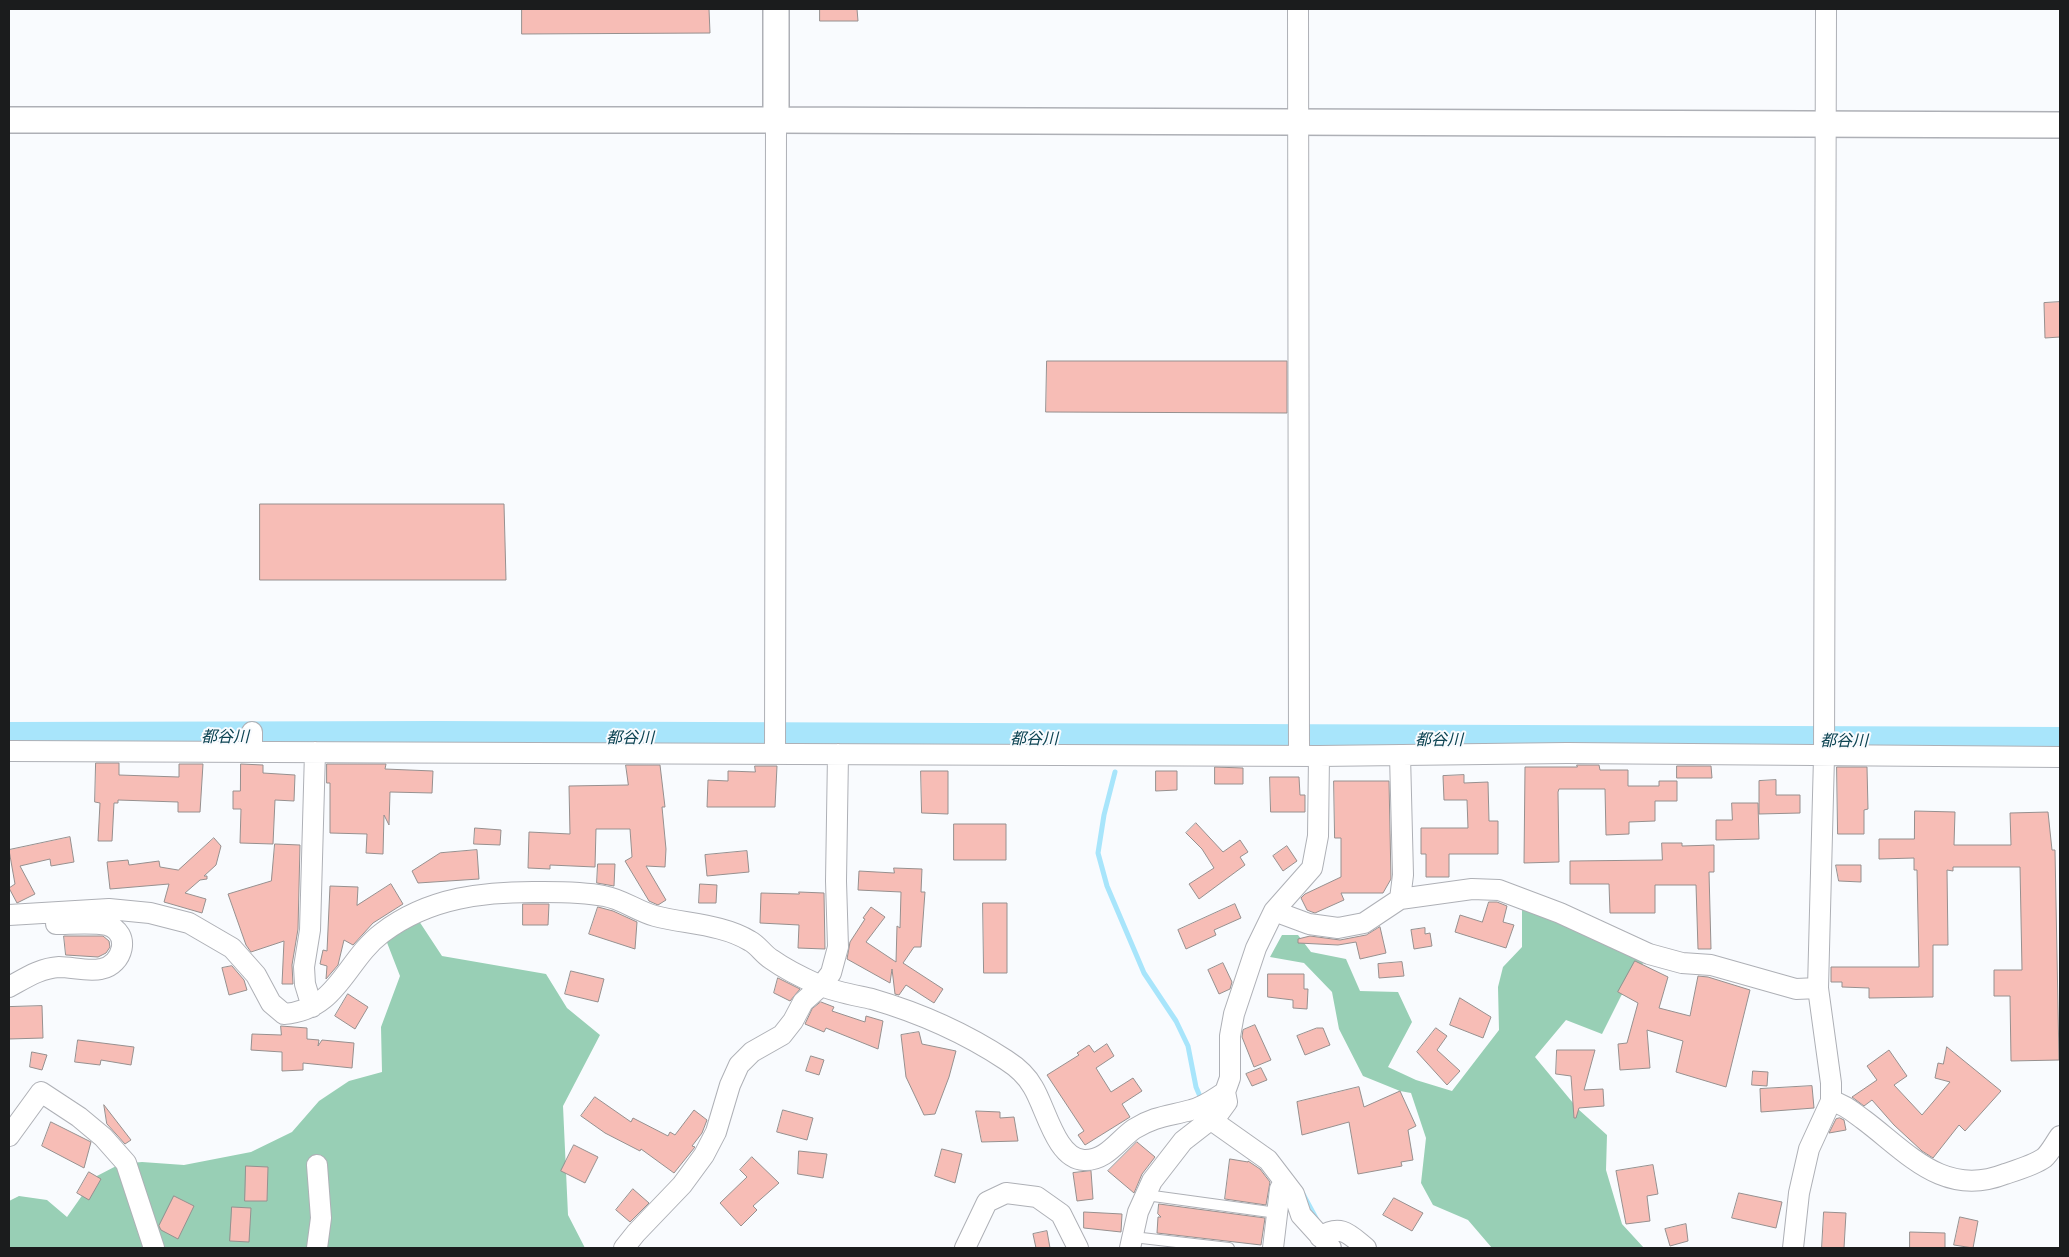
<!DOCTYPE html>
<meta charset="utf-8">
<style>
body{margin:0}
#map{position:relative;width:2069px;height:1257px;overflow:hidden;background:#f9fbfe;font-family:Quicksand,sans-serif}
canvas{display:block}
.frame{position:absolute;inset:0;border:10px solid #1b1c1d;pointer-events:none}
</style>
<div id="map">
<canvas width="2069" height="1257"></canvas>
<div class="frame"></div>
</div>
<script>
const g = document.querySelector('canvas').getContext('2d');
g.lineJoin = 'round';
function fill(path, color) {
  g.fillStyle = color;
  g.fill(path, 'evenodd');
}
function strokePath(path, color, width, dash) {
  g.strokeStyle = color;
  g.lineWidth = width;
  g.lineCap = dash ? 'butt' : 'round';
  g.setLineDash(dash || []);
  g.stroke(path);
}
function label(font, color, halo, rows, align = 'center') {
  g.font = font + ' Quicksand,"Noto Sans JP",sans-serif';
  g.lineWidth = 4;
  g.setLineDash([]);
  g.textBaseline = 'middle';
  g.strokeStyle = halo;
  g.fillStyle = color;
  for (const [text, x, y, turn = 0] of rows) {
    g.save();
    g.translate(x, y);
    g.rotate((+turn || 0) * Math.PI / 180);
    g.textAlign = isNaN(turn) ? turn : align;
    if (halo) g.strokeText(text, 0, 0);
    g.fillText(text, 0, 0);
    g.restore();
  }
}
const forest = new Path2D(`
 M1522 898 1649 954 1621 996 1602 1034 1566 1020 1535 1057 1578 1109 1607 1135 1606 1170 1622 1224 1644 1248H1492L1468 1220 1433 1205 1421 1183 1426 1138 1411 1093 1400 1091 1363 1076 1339 1029 1332 992 1304 963 1270 957 1282 935H1298L1311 952 1346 959 1360 991 1398 992 1412 1022 1388 1067 1416 1080 1452 1091 1499 1030 1498 987 1503 967 1522 947Z
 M417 918 442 956 546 974 567 1008 600 1035 563 1106 568 1215 585 1248H9V1201L19 1196 47 1200 67 1217 95 1177 120 1164 142 1162 184 1165 251 1152 292 1132 319 1101 349 1081 382 1072 381 1027 400 976 386 940Z`);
const stream = new Path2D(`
 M1115 772 1104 815 1098 853 1107 886 1144 973 1176 1021 1188 1046 1196 1087 1202 1101
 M1303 1194 1317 1220`);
const river = new Path2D(`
 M9 737 436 736 2060 742`);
const building = new Path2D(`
 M522 9H709L710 33 522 34Z
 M820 9H857L858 21H820Z
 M2060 302V337L2045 338 2044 303Z
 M1047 361H1287V413L1046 412Z
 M260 504H504L506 580H260Z
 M96 763H119V775L179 777V764H203L200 812H178V802L118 800V803H114L112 841H98L100 803 95 802Z
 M241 764 263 765V773L295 775 294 801 275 800 273 844 240 843 241 809H233V791H240Z
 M327 764H386L385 769 433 771 432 793 390 792 389 825 384 815 383 854 366 853 367 834 330 833V783H327Z
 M626 765H660L665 807H662L666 849 665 867 646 866 666 900 658 905 649 901 625 861 632 857 630 829H596L595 867 550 865V869L528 868 529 832 570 834 569 786 628 785Z
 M1577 765H1599L1600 770H1628V786H1659V781H1677V801H1655V821L1629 822V834L1606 835 1605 789H1559L1558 792 1559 862 1524 863 1525 767H1577Z
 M755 766H777L775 807H707L708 780 728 781V771L755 772Z
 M1677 766H1711L1712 778H1677Z
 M1215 767 1243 768V784H1215Z
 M1837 767H1867L1868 809 1864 810V834H1838Z
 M921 771H948V814L922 813Z
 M1156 771H1177V790L1156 791Z
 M1464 775V783L1488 782 1489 821H1498V854H1449V877H1426V854H1421V828H1468L1467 800H1444L1443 776Z
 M1270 777H1299L1300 795H1305V812H1271Z
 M1776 780V795H1800V813L1759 814V781Z
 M1334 781H1389L1391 879 1383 893H1341L1344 900 1315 913 1312 912 1307 910 1301 898 1305 894 1341 877V838H1335Z
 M1732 803H1758L1759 839 1716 840V820H1732Z
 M1915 811 1955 812 1954 845H2011L2010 813 2048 812 2052 850H2055L2059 1060 2011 1061 2010 996H1994V970H2022L2020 867H1953V871L1947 870 1948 945H1933V997L1869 998V988L1842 987V982H1831V967H1919L1917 870H1914V858L1879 859V839H1914Z
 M1196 823 1223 852 1240 840 1248 852 1240 857 1245 865 1199 899 1189 884 1214 868 1202 849 1186 833Z
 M954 824H1006V860H954Z
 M475 828 501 830 500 845 474 844Z
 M70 837 74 862 51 866 50 859 20 866 35 894 17 903 9 888 15 884 9 850Z
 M214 838 221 846 216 865 204 876H207V879L200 880 185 893 206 899 202 913 164 902 169 884 110 889 107 862 128 860 129 865 159 861 160 867 178 870Z
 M1662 843H1682V846L1714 845V872H1709L1711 949H1698L1696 885H1655V913H1610L1609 884H1570V861L1662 860Z
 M275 844 300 845 298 929 292 965 293 984H282L284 941 251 952 246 945 228 894 271 881Z
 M1287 846 1297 861 1283 871 1273 856Z
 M477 850 479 879 418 883 412 871 440 853Z
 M747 851 749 872 707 876 705 855Z
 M598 864H615L614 886 597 883Z
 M1836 865H1861V882L1839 881Z
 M894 868 922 869 921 892H925L921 947H914L903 963 943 989 934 1003 906 985 899 995 895 994 892 969 890 983 847 959 850 942 865 919 863 918 871 907 885 917 866 942 896 962 897 926 900 928 901 892 858 890 859 871 894 873Z
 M391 884 403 904 373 923 353 945 344 940 338 965 326 979 327 966 320 964 323 950 327 951 330 886 358 887 357 905Z
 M700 884 717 885 716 903H699Z
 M799 892 824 893 825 949 798 948 799 925 760 923 761 893 799 894Z
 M1489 902H1497L1507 906 1503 922 1514 925 1506 948 1455 932 1460 915 1482 922Z
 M983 903H1007V973H984Z
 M523 904H549L548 925H523Z
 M1235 904 1241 918 1214 930 1216 935 1186 949 1178 930Z
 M598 907 613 911 637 922 635 949 589 934Z
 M1380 927 1386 953 1360 959 1356 942 1338 945 1298 943V939L1310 936 1340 940 1366 935Z
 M1425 928V934L1430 933 1432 946 1414 949 1411 930Z
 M64 936H103L109 941 110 947 106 953 98 957 66 955Z
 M1635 961 1668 977 1659 1008 1690 1016 1698 976 1708 977 1750 990 1726 1087 1676 1072 1683 1041 1647 1030 1650 1068 1620 1070 1618 1044 1627 1043 1638 1003 1618 992Z
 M1402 962 1404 976 1379 978 1378 964Z
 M1223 963 1232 982 1230 989 1219 994 1208 970Z
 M232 966 244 980 247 990 229 995 222 968Z
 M571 971 604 979 598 1002 565 994Z
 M1268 974H1304V989H1308L1307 1009 1293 1008V1000L1268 997Z
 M778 978 800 989 790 1001 774 993Z
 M348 994 368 1007 355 1029 335 1016Z
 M1460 998 1491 1017 1483 1038 1450 1025Z
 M821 1002 834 1007 832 1011 865 1022 866 1016 883 1021 878 1049 826 1028 824 1032 805 1024 812 1009Z
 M42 1006 43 1038 9 1039V1007Z
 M1255 1025 1271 1060 1254 1067 1242 1037 1243 1030Z
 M281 1026 307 1028V1039L319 1040 318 1046 322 1040 354 1043 352 1068 303 1063V1070L282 1071V1052L251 1050 252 1034 281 1035Z
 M1317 1028H1323L1330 1045 1305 1055 1297 1036Z
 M1436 1028 1447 1036 1437 1050 1460 1071 1447 1085 1417 1052Z
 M919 1032 922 1044 956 1051 949 1077 935 1114 924 1115 906 1077 901 1035Z
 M78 1040 134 1047 131 1065 101 1060 100 1065 75 1062Z
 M1107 1044 1114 1056 1096 1068 1111 1092 1133 1078 1142 1091 1122 1104 1130 1117 1085 1145 1078 1135 1084 1131 1047 1075 1079 1055 1077 1053 1089 1045 1094 1052Z
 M1947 1047 2001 1091 1965 1131 1959 1125 1933 1158 1922 1151 1894 1125 1872 1100 1864 1106 1852 1097 1877 1080 1867 1066 1889 1050 1907 1076 1894 1085 1922 1115 1950 1082 1935 1078 1938 1063 1943 1064Z
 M1557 1050H1595L1584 1090 1603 1089 1604 1106 1579 1108 1576 1118H1574L1571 1076 1556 1074Z
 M32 1052 47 1055 42 1070 30 1067Z
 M811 1056 824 1060 819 1075 806 1071Z
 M1261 1068 1267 1080 1252 1086 1246 1074Z
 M1753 1071 1768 1072 1767 1086 1752 1085Z
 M1812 1086 1814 1108 1761 1112 1760 1089Z
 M1359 1087 1364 1107 1400 1091 1416 1126 1408 1130 1413 1160 1401 1162 1402 1166 1358 1174 1349 1122 1302 1135 1297 1102Z
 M595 1097 631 1122 633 1118 668 1136 670 1132 675 1135 694 1110 707 1120 702 1133 692 1146 695 1147 674 1173 641 1149 640 1151 605 1133 581 1116Z
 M104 1105 131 1140 125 1144 107 1124Z
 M783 1110 813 1118 807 1140 777 1132Z
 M976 1111 1000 1112V1118L1014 1117 1018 1141 982 1142Z
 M1840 1118 1844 1120 1846 1130 1829 1133 1836 1119Z
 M51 1122 91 1142 84 1168 42 1146Z
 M1137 1142 1155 1157 1142 1174 1134 1193 1108 1171Z
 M574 1145 598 1157 585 1183 561 1171Z
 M942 1149 962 1154 955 1183 935 1176Z
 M799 1151 827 1154 823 1178 798 1174Z
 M752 1157 779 1183 753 1206 757 1210 741 1226 720 1203 747 1177 740 1170Z
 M1230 1159 1248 1162V1161L1260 1169 1270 1182 1266 1205 1225 1199Z
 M1653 1165 1658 1194 1647 1196 1650 1221 1626 1224 1616 1171Z
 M246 1166 268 1167 267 1201H245Z
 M1091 1171 1093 1199 1077 1201 1073 1173Z
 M89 1172 101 1179 89 1200 77 1193Z
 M633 1189 649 1203 630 1222 616 1210Z
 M1739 1193 1782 1202 1776 1228 1732 1218Z
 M174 1196 194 1206 178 1239 161 1230 159 1226Z
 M1394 1198 1423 1213 1412 1231 1383 1215Z
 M1159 1204 1265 1218 1261 1245 1157 1233 1158 1217H1161L1158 1214Z
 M232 1207 251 1208 249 1242 230 1241Z
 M1084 1212 1122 1214 1121 1232 1084 1228Z
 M1824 1212 1846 1213 1844 1248H1822Z
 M1960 1217 1978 1221 1973 1248 1954 1245Z
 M1686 1224 1688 1241 1670 1246 1665 1229Z
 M1047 1231 1050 1248H1036L1033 1234Z
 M1910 1232 1945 1233V1248H1910Z`);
const service = new Path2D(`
 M1146 1195 1277 1213
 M1133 1237 1229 1248`);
const minor = new Path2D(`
 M1298 9 1299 756
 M252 732V751
 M9 751 1319 756 1567 753 2060 757
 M775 753 776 120
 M1400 755 1403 875 1400 899
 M1274 911 1309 924 1338 928 1364 923 1400 899 1472 889 1499 890 1560 913 1649 954 1682 963 1711 965 1796 989 1818 988
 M9 915 109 909 150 913 189 923 232 948 256 975 271 1003 284 1014C338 1010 345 961 382 933 429 897 486 891 543 892 563 892 584 892 604 896 622 899 637 911 655 916 685 924 722 924 750 941 758 945 763 954 771 959 785 969 803 978 819 985 835 992 854 995 872 999 920 1013 965 1033 1006 1060 1017 1067 1027 1076 1033 1087 1046 1108 1056 1159 1084 1160 1106 1161 1118 1140 1134 1129 1155 1116 1169 1116 1191 1110 1204 1107 1214 1099 1225 1092
 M9 987C24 979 40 968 59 967 72 967 88 972 101 969 123 965 132 933 107 925 94 922 70 924 56 924
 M312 1007 305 984 304 967 310 930 315 752
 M1831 1101C1844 1104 1853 1112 1864 1120 1908 1153 1944 1198 2005 1174 2017 1170 2034 1165 2044 1158 2050 1153 2055 1143 2060 1136
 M1210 1119 1268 1160 1294 1194 1301 1215 1331 1248
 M9 1136 41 1092 79 1117 103 1137 126 1163 154 1248
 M1320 1237C1341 1223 1350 1235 1366 1248
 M317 1248 321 1218 317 1165
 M624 1248 636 1233 682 1185 704 1155 716 1132 730 1085 739 1065 752 1052 782 1035 793 1021 803 1002 821 986 831 973 838 947 836 881 838 754
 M965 1248 987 1202 1006 1193 1037 1197 1061 1214 1078 1248
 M1130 1248 1138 1212 1152 1181 1183 1141 1219 1113 1227 1102 1225 1092 1230 1078V1036L1234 1014 1256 948 1274 911 1312 868 1318 836 1319 756
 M1273 1248 1280 1189 1284 1181
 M1793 1248 1799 1193 1809 1149 1831 1101V1083L1818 988 1824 757 1826 9`);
const tertiary = new Path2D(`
 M9 120H776L2060 125
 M776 120V9`);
const waterNames = [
 ["都谷川",225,737],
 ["都谷川",630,738],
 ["都谷川",1034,739],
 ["都谷川",1439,740],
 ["都谷川",1844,741]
];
fill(forest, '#98cfb5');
strokePath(stream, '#a8e5fb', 5);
strokePath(river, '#a8e5fb', 30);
fill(building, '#f7bdb6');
strokePath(building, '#96908f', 1);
strokePath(service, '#aeb0b6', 12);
strokePath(minor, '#aeb0b6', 22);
strokePath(tertiary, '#aeb0b6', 28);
strokePath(service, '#fff', 10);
strokePath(minor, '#fff', 20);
strokePath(tertiary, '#fff', 25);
label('italic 16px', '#0c4352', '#f9fbfe', waterNames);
</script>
